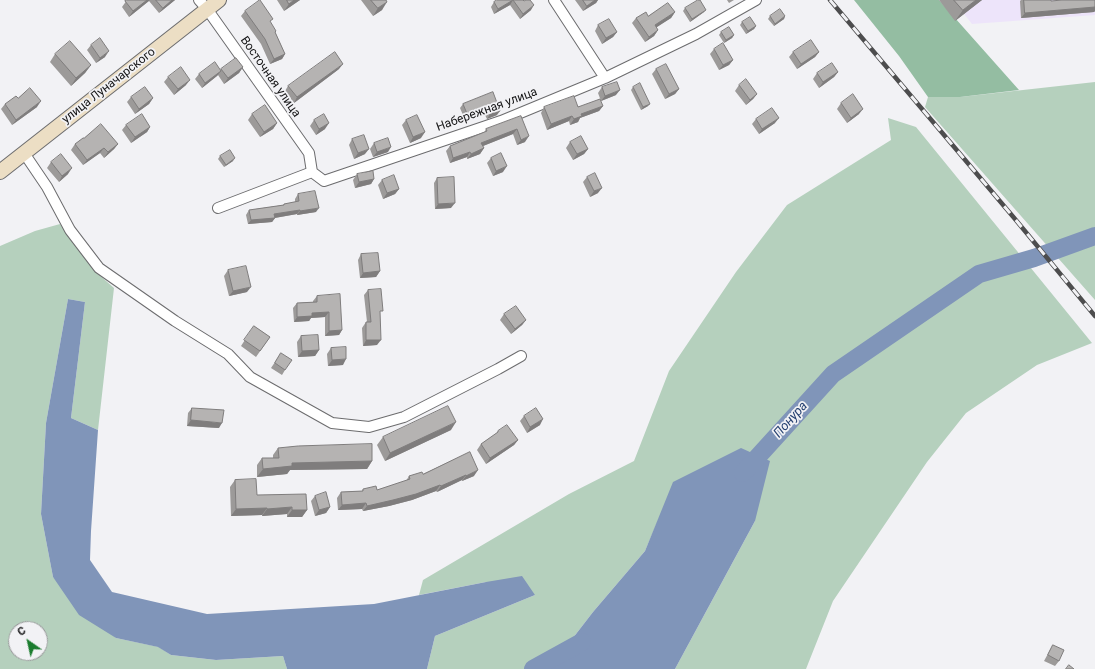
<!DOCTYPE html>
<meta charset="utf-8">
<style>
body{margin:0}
#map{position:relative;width:1095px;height:669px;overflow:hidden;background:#f2f2f5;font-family:Roboto,sans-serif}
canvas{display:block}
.north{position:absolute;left:8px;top:621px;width:40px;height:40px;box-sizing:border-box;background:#f2f2f5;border:1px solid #99999b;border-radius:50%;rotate:326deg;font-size:11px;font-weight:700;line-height:16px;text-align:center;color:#141415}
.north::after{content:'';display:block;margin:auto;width:14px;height:18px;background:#1b7c2e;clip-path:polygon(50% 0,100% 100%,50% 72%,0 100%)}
</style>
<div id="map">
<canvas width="1095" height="669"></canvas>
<div class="north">С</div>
</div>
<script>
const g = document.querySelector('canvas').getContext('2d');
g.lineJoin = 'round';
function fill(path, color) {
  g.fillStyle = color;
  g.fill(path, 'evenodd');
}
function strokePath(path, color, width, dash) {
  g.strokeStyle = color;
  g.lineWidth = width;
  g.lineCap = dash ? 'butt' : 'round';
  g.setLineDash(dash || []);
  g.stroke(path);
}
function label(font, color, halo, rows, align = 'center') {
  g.font = font + ' Roboto,sans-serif';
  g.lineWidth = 3.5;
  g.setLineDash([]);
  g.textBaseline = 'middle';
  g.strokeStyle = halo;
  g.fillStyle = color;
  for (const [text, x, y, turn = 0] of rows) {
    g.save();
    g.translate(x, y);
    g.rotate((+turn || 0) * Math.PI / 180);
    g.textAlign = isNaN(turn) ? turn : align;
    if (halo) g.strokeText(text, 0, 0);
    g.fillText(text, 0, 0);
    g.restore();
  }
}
const industrial = new Path2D(`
 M953 0H1095V15L972 24Z`);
const green = new Path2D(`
 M1095 82V300L925 107 928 97H960Z
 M888 118 916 127 1092 343 1037 365 966 413 927 462 833 601 806 669H675L755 521 659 518 645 551 593 612 549 669H427L435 636 535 595 486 582 419 595 423 580 569 494 634 461 669 371 736 272 787 205 891 140Z
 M60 224 97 273 114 288 98 430 71 418 85 302 68 299 46 423 41 514 53 577 116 638 159 647 171 655 216 660 283 656 287 669H0V246L35 231ZM16 629H40V653H16Z`);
const forest = new Path2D(`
 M854 0H939L1019 90 960 97H928L899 56Z`);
const water = new Path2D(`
 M68 299 85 302 71 418 98 430 91 531 90 560 112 592 207 614 374 604 486 582 522 576 535 595 435 636 427 669H287L283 656 216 660 171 655 158 647 116 638 79 615 53 577 41 514 46 423Z
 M741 448 770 461 755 521 675 669H549L593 612 645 551 673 482Z`);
const river = new Path2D(`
 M743 473 833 374 979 274 1034 258 1095 236
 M533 669 582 642`);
const street = new Path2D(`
 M199 0 207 9 309 153 312 172
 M554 0 605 78
 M24 153 47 187 70 230 99 268 175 321 228 354 250 377 332 423 369 427 404 417 498 369 521 356
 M218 208 312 172 324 181 501 121 605 78 696 34 756 0`);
const secondary = new Path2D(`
 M0 172 219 0`);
const rail = new Path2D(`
 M830 0 1015 219 1095 316`);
const wall = new Path2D(`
 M127 0H175L159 13 149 1 129 17 122 7Z
 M277 0H300L284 11Z
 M361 0H386L382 10 373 16Z
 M523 0 531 10 520 19 510 5 494 14 491 7 494 2Z
 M575 0H598L596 3 583 11Z
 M727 0H734L729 3Z
 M939 0H982L955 21Z
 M1021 0H1051V1L1095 0V11L1094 12 1021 18 1020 1Z
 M685 8 704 12 690 22 683 11Z
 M245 11 271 23 285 54 282 59 270 64 261 44 241 16Z
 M675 12 671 18 656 27 658 30 654 36 645 42 632 23 636 18Z
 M770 16H785L784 19 774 26 768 19Z
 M742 22 756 26 754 29 746 34 740 25Z
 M598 25 617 32 613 37 602 44 595 31Z
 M721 32 734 35 732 38 724 43 719 35Z
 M91 45 105 57 96 63 87 50Z
 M714 49 733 60 729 65 719 70 710 54Z
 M793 52H819L815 57 797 69 789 57Z
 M55 54 91 65 85 73 71 86 50 62Z
 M243 67 239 73 224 84 218 75 202 88 195 79 199 74 220 70 221 69Z
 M339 69 294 103 285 91 288 86Z
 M656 69 679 89 675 94 665 99 652 74Z
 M838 72 834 77 819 88 813 79 817 73Z
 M168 77 186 85 174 95 164 82Z
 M739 85 757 94 753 99 746 105 735 91Z
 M602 87 616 95 601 101 598 93Z
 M633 87 648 106 641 110 631 90Z
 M493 92 497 115 487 119 484 113 465 120 460 108 463 104Z
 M131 97 153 98 149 104 135 114 127 102Z
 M18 98 37 107 12 125 1 109 5 104Z
 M841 103 859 114 847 123 837 109Z
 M603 106 599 111 580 118 578 122 570 125 569 121 547 130 541 113 544 107Z
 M252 114 277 123 273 129 260 137 248 120Z
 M521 116 525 142 517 145 513 134 483 146 484 148 480 154 467 159V157L450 163 446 151 450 146 484 133 486 129Z
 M756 119 775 123 759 134 752 124Z
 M314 120 325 129 316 135 310 126Z
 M406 120 421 138 410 143 402 125Z
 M126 125 150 127 147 132 131 143 122 130Z
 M84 138 118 144 114 149 104 158 100 153 83 165 71 150 75 144Z
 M352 139 365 154 354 159 349 145Z
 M570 142 588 149 584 154 573 160 566 148Z
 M374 143 388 152 373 157 370 149Z
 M220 156 233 161 224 167 218 159Z
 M491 158 503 172 493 176 487 163Z
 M51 162 68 174 59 182 47 168Z
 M357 174 374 179 371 184 355 188 353 180Z
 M587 177 598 193 590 197 583 182Z
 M437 178 451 208 435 209 434 183Z
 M382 180 399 189 395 194 383 199 378 185Z
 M298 194 316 212 297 215V214L275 218 272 222 248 224 246 215 249 210 283 205 284 204 295 202V199Z
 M361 254 380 271 376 277 360 278 358 260Z
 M228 270 247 292 229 296 224 276Z
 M368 290 380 315 377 345 363 346 362 328 366 322H367L364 295Z
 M317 296 342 330 339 335 325 336V317L311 318 309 321 294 322 293 308 297 303 313 302V301Z
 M504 314 526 320 522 325 511 334 500 320Z
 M254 326 270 337 256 357 241 346Z
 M301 336 319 350 315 356 298 357 297 342Z
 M331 348 343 365 328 366 327 354Z
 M281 353 285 370 282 375 271 368Z
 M192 408 219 428 187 426 188 413Z
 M524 416 540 425 527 433 520 421Z
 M451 430 385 461 377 445 383 437Z
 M498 431 518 440 514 445 486 464 477 450 481 444 496 434Z
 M278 448 372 461 367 469 290 470 287 474 257 477V465L262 458H273V455Z
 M470 452 474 476 462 481V480L437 492 436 491 412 500 389 506 363 511 362 509 338 510 337 498 341 492 362 491 363 489 377 490 406 481 409 476 423 474Z
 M235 480 257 495 307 510 302 517H287V514L262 516V515L231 516 230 487Z
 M315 496 330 507 326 513 315 516 311 501Z
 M1053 645 1059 661 1055 666 1044 661 1050 650Z`);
const shadedWall = new Path2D(`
 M147 0H150L129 17 133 11Z
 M172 0H175L159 13 163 8Z
 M294 0H300L284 11 289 4Z
 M513 0 510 5 494 14 498 9Z
 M595 0H598L596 3 583 11 587 6Z
 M976 0H982L955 21 963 10Z
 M387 2 382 10 373 16 378 8Z
 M534 5 531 10 520 19 523 14Z
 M1095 7V11L1094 12 1021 18 1025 13Z
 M706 10 704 12 690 22 692 19Z
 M675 12 671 18 651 31 655 25Z
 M785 16 784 19 774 26 775 24Z
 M756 26 754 29 746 34 748 31Z
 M658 30 654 36 645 42 649 37Z
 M617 32 613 37 602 44 606 38Z
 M734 35 732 38 724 43 726 40Z
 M109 51 105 57 96 63 100 58Z
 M819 52 815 57 797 69 801 64Z
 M285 54 282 59 270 64 274 59Z
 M733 60 729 65 719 70 723 65Z
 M343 64 339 69 294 103 297 97Z
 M91 65 85 73 71 86 76 78Z
 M243 67 239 73 224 84 228 78Z
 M221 71 217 76 202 88 205 83Z
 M838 72 834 77 819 88 823 82Z
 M190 80 186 85 174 95 178 89Z
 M679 89 675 94 665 99 669 94Z
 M620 90 616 95 601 101 605 96Z
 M757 94 753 99 746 105 750 100Z
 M153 98 149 104 135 114 139 109Z
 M41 101 37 107 12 125 16 120Z
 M650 104 648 106 641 110 643 107Z
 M603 106 599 111 580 118 578 122 570 125 574 119 581 114Z
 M487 108 484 113 465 120 468 116Z
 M863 109 859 114 847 123 851 118Z
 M500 111 497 115 487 119 490 114Z
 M572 116 569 121 547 130 551 124Z
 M779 118 775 123 759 134 762 129Z
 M277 123 273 129 260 137 264 132Z
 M329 123 325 129 316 135 319 129Z
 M150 127 147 132 131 143 135 137Z
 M517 129 513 134 478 148 481 143Z
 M425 132 421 138 410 143 413 137Z
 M529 136 525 142 517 145 521 140Z
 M118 144 114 149 104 158 108 152Z
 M391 147 388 152 373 157 377 152Z
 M104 148 100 153 83 165 87 160Z
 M484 148 480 154 467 159 471 154Z
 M369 149 365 154 354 159 358 153Z
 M588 149 584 154 573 160 577 154Z
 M470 152 467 157 450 163 453 158Z
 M235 158 233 161 224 167 226 165Z
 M507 166 503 172 493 176 496 171Z
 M72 168 68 174 59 182 62 176Z
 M374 179 371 184 355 188 359 182Z
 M602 188 598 193 590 197 594 191Z
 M399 189 395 194 383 199 387 193Z
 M455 203 451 208 435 209 438 204Z
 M319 208 316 212 297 215 300 211Z
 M300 210 297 214 274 218H275L272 222 248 224 251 220 274 214Z
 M380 271 376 277 360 278 363 273Z
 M251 287 247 292 229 296 233 291Z
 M329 312 325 317 311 318 309 321 294 322 297 317 312 313Z
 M526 320 522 325 511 334 515 329Z
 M342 330 339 335 325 336 329 331Z
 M366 340H381L377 345 363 346Z
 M319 350 315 356 298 357 302 351Z
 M346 359 343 365 328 366 332 360Z
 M543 419 540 425 527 433 530 427Z
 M191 420 222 423 219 428 187 426Z
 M456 422 451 430 385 461 390 453Z
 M518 440 514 445 486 464 490 458Z
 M372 461 367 469 290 470 287 474 257 477 263 469 292 463Z
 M478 470 474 476 462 481 466 476Z
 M466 475 462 480 437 492 441 486Z
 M440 485 436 491 412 500 389 506 363 511 367 506Z
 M366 503 362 509 338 510 342 505Z
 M292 507 287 514 262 516 267 509Z
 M330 507 326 513 315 516 319 510Z
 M267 508 262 515 231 516 236 509Z
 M292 510H307L302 517H287Z`);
const building = new Path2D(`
 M127 0H147L133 11 125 1Z
 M156 0H172L163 8Z
 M260 0 273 19 270 21 276 31 275 32 285 54 274 59 265 39 245 11Z
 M287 0H294L289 4Z
 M371 0H386L387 2 378 8Z
 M497 0H523L524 1 526 0H530L534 5 523 14 513 0 498 9 494 2Z
 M583 0H595L587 6Z
 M698 0H700L706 10 692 19 685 8Z
 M954 0H976L963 10Z
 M1024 0H1051V1L1062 0H1095V7L1025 13Z
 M668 3 675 12 655 25 658 30 649 37 636 18 646 12 648 16Z
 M780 9 785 16 775 24 770 16Z
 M750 17 756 26 748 31 742 22Z
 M609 19 617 32 606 38 598 25Z
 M729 27 734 35 726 40 721 32Z
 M100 38 109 51 100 58 91 45Z
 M811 40 819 52 801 64 793 52Z
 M70 41 91 65 76 78 55 54Z
 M723 43 733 60 723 65 714 49Z
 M335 52 343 64 297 97 288 86Z
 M236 58 243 67 228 78 221 69Z
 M215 62 221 71 205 83 199 74Z
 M832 63 838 72 823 82 817 73Z
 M666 64 679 89 669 94 656 69Z
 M181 67 190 80 178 89 168 77Z
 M746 79 757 94 750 100 739 85Z
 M617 82 620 90 605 96 602 87Z
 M640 83 650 104 643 107 633 87Z
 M145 87 153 98 139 109 131 97Z
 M30 88 41 101 16 120 5 104 16 96 18 98Z
 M493 92 500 111 490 114 487 108 468 116 463 104Z
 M853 94 863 109 851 118 841 103Z
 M574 96 578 107 600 99 603 106 581 114 582 116 574 119 572 116 551 124 544 107Z
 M265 105 277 123 264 132 252 114Z
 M772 108 779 118 762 129 756 119Z
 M142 114 150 127 135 137 126 125Z
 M324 114 329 123 319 129 314 120Z
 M417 115 425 132 413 137 406 120Z
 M521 116 529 136 521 140 517 129 481 143 484 148 471 154 470 152 453 158 450 146 487 131 486 129Z
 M101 124 118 144 108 152 104 148 87 160 75 144 83 138H84Z
 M364 135 369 149 358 153 352 139Z
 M581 136 588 149 577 154 570 142Z
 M388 138 391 147 377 152 374 143Z
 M230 150 235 158 226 165 220 156Z
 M501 153 507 166 496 171 491 158Z
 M61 154 72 168 62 176 51 162Z
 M373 171 374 179 359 182 357 174Z
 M595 173 602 188 594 191 587 177Z
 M394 175 399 189 387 193 382 180Z
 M454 177 455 203 438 204 437 178Z
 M315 191 319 208 300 211V210L274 214 275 218 251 220 249 210 284 205V204L299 201 298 194Z
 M378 253 380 271 363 273 361 254Z
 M246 266 251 287 233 291 228 270Z
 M381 289 383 311H380L381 340H366V322H371L368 290Z
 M340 294 342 330 329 331V312L312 313V316L297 317V303L317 302V296Z
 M516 306 526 320 515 329 504 314Z
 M254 326 270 337 260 351 244 340Z
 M318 335 319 350 302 351 301 336Z
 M346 347V359L332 360 331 348Z
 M281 353 292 360 285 370 275 363Z
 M448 406 456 422 390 453 383 437Z
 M192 408 224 410 222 423 191 420Z
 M536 408 543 419 530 427 524 416Z
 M507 425 518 440 490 458 481 444 498 432V431Z
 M372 444V461L292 463V466L263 469 262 458H279L278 448 298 446Z
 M470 452 478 470 466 476V475L441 486 440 485 416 494 393 500 367 506 366 503 342 505 341 492 363 491V489L376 486 377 490 410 479 409 476 422 472 423 474Z
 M256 479 257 495 306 494 307 510H292V507L267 509V508L236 509 235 480Z
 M326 492 330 507 319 510 315 496Z
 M1053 645 1064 650 1059 661 1048 655Z
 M1069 665 1074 669H1066Z`);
const streetNames = [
 ["Восточная улица",270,77,55],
 ["улица Луначарского",109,86,-38],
 ["Набережная улица",487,110,-20]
];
const waterNames = [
 ["Понура",791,420,-48]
];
fill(industrial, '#ede4fa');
fill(green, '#b5d0bd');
fill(forest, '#94bda2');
fill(water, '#8095b9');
strokePath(river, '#8095b9', 18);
strokePath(street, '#6c6c6e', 12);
strokePath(secondary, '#6c6c6e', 16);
strokePath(street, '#fff', 10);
strokePath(secondary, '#ecdec4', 14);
strokePath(rail, '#4d4d4e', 4.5);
strokePath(rail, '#f2f2f5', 3, [9]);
fill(wall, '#9c9a99');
fill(shadedWall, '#7f7d7d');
fill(building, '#b5b3b2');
strokePath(building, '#7f7d7d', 1);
label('12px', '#141415', '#f2f2f5', streetNames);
label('italic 13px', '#264171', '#f2f2f5', waterNames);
</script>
